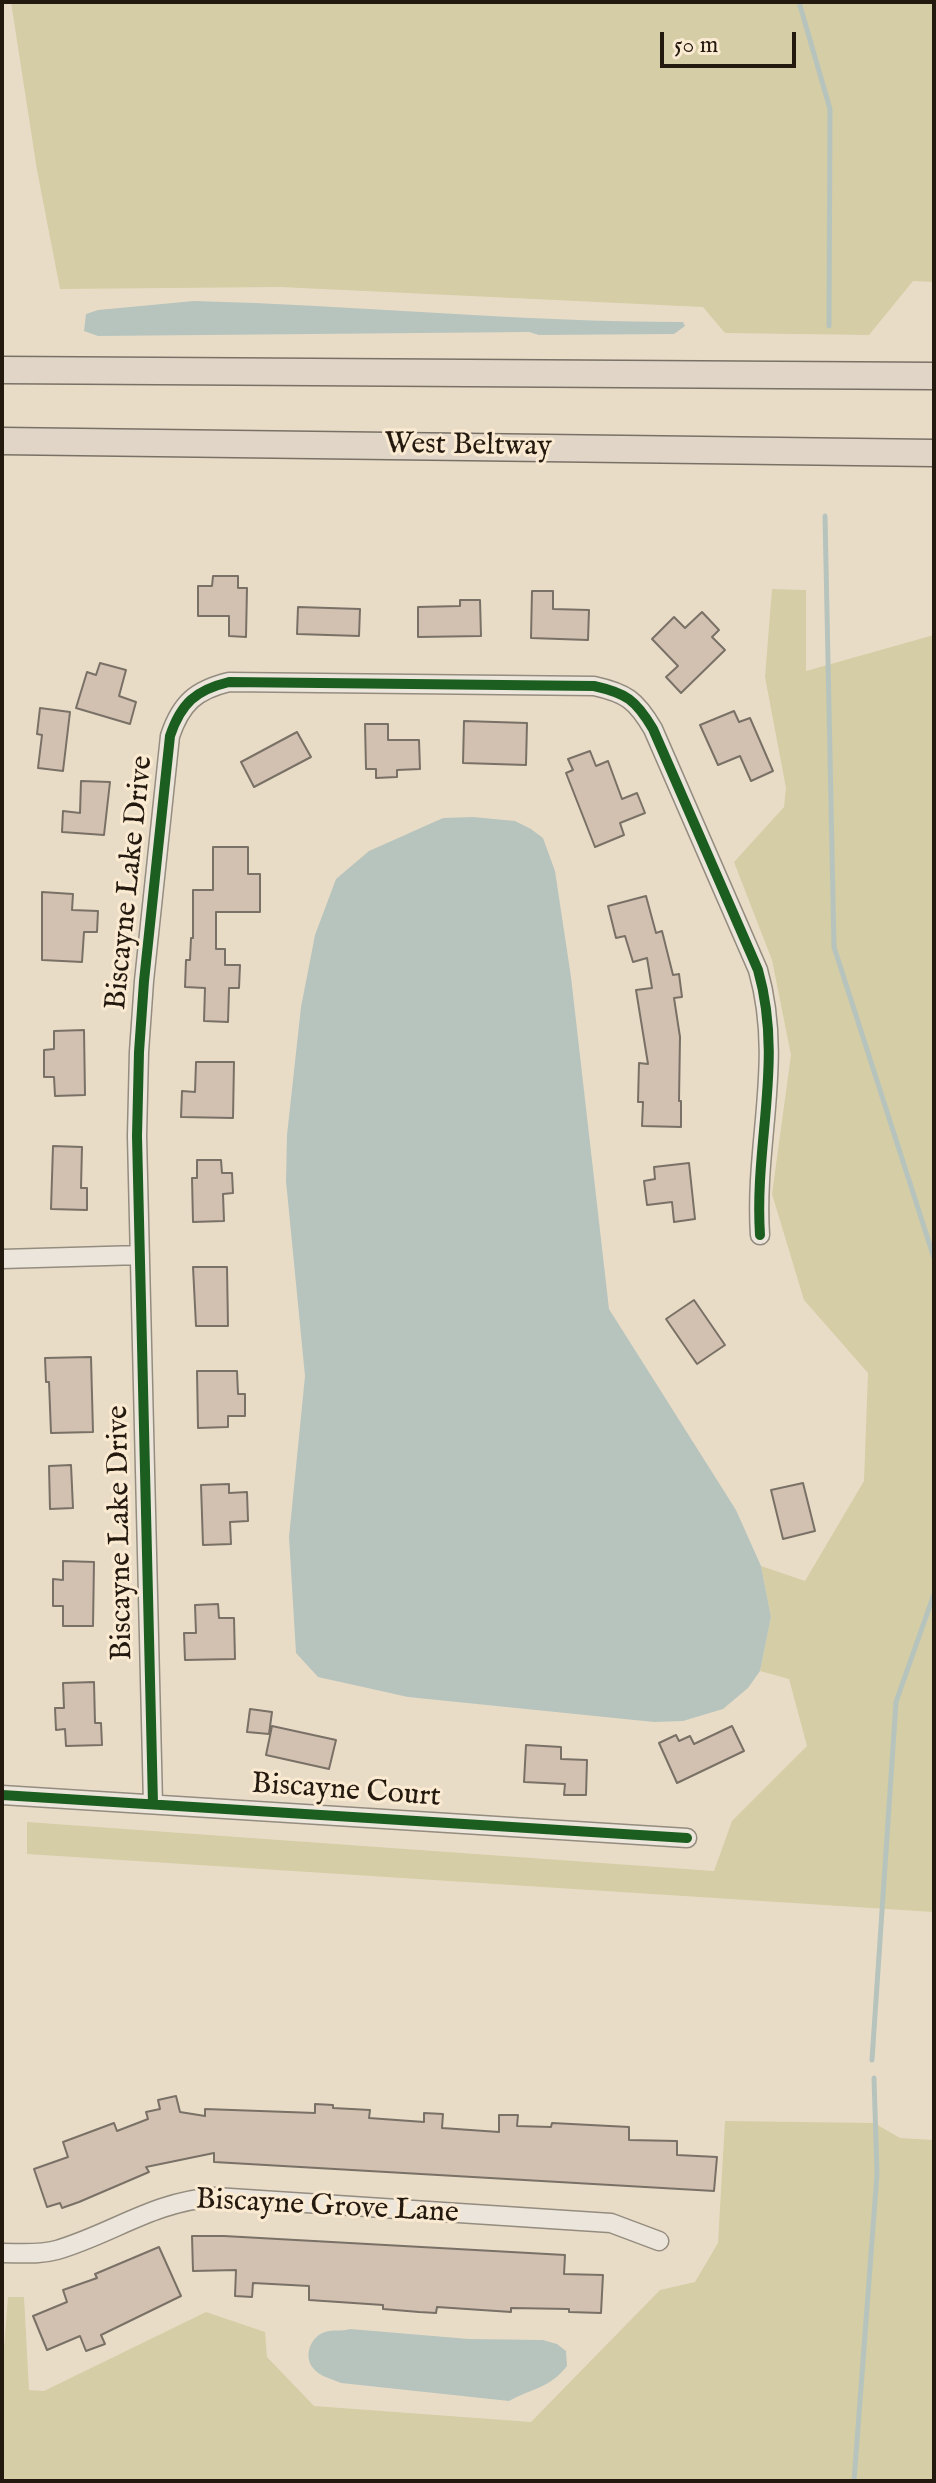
<!DOCTYPE html>
<style>
body{margin:0}
#map{position:relative;width:936px;height:2483px;overflow:hidden;background:#e9dcc7;font-family:"IM FELL English",serif}
canvas{display:block}
.frame{position:absolute;inset:0;border:4px solid #24190f;pointer-events:none}
.scale{position:absolute;left:660px;top:32px;width:136px;height:36px;box-sizing:border-box;border:4px solid #24190f;border-top:0;padding-left:10px;font-size:24px;line-height:28px;white-space:nowrap;color:#24190f;-webkit-text-stroke:6px #faead2;paint-order:stroke}
</style>
<div id="map">
<canvas width="936" height="2483"></canvas>
<div class="frame"></div>
<div class="scale">50 m</div>
</div>
<script>
const g = document.querySelector('canvas').getContext('2d');
g.lineJoin = 'round';
function fill(path, color) {
  g.fillStyle = color;
  g.fill(path, 'evenodd');
}
function strokePath(path, color, width, dash) {
  g.strokeStyle = color;
  g.lineWidth = width;
  g.lineCap = dash ? 'butt' : 'round';
  g.setLineDash(dash || []);
  g.stroke(path);
}
function label(font, color, halo, rows, align = 'center') {
  g.font = font + ' "IM FELL English",serif';
  g.lineWidth = 6;
  g.setLineDash([]);
  g.textBaseline = 'middle';
  g.strokeStyle = halo;
  g.fillStyle = color;
  for (const [text, x, y, turn = 0] of rows) {
    g.save();
    g.translate(x, y);
    g.rotate((+turn || 0) * Math.PI / 180);
    g.textAlign = isNaN(turn) ? turn : align;
    if (halo) g.strokeText(text, 0, 0);
    g.fillText(text, 0, 0);
    g.restore();
  }
}
const green = new Path2D(`
 M11 2H934V282L913 281 869 335 725 333 703 307 280 287 60 289 37 170Z
 M772 589 806 590V671L934 635V1912L27 1854V1822L714 1871 732 1821 807 1746 789 1679 760 1671 771 1617 761 1566 805 1581 864 1481 868 1373 804 1300 772 1194 791 1055 772 960 734 862 784 807 786 788 765 677Z
 M725 2121 874 2123 900 2138 934 2140V2481H2V2373L8 2297H24L29 2390 44 2391 206 2312 265 2332 267 2357 314 2406 531 2422 660 2290 695 2282 718 2243Z`);
const water = new Path2D(`
 M194 301C357 305 520 322 683 322L685 326 674 334 539 335 529 332 98 336 84 331 86 314 98 310Z
 M473 817 515 821 531 829 543 838 555 871 571 977 609 1309 736 1510 761 1566 771 1617 760 1671 748 1688 723 1709 683 1721 654 1722 408 1697 318 1677 296 1653 289 1537 305 1376 286 1181 287 1135 301 1007 315 935 336 879 369 851 443 818Z
 M350 2329 469 2339 543 2340 557 2344 566 2351 567 2366C549 2389 532 2388 509 2401L341 2383C331 2379 319 2376 313 2368 303 2356 311 2336 325 2332 333 2329 342 2332 350 2329Z`);
const stream = new Path2D(`
 M799 2 830 109 829 326
 M825 516 834 947 934 1258
 M872 2060 896 1702 934 1594
 M854 2481 877 2174 874 2078`);
const building = new Path2D(`
 M213 576H238V588H247L246 637 229 636V616H198V586H212Z
 M532 591H553V609L589 610 588 640 531 638Z
 M460 600H480L481 636 418 637V607L460 606Z
 M298 607 360 609 359 636 297 634Z
 M702 612 719 630 712 637 725 650 681 693 666 677 678 666 652 639 674 617 685 628Z
 M100 663 126 670 119 696 136 702 130 724 76 708 87 672 96 675Z
 M40 708 70 712 63 771 38 768 42 735 37 734Z
 M734 711 739 722 750 718 773 771 751 781 740 756 718 765 700 725Z
 M464 721 527 723 526 765 463 763Z
 M365 724H388V740H419L420 769 397 770V777L376 778V769H366Z
 M297 732 311 757 254 787 241 762Z
 M590 751 596 766 608 761 622 799 637 793 645 813 620 823 624 835 595 847 566 773 573 770 568 759Z
 M81 781 110 782 104 835 62 832 63 811 80 813Z
 M213 847H248V874H260V912H216V949H225V965H240L239 988H229L228 1022 204 1021 205 988 185 987 186 960H190L191 938H193V890H213Z
 M42 892 73 894 72 910 98 911 97 932H84L82 962 42 960Z
 M646 896 656 933 662 931 673 975 679 974 682 997 674 998 680 1037 679 1101H681V1127L642 1126 643 1102H638L639 1063 648 1064 636 990 652 988 647 958 633 962 625 936 616 938 608 906Z
 M84 1030 85 1095 55 1096 54 1077H44V1050L54 1049V1031Z
 M196 1062H234L233 1118 181 1117 182 1091 195 1092Z
 M53 1146 82 1147 81 1188H87V1210L51 1209Z
 M197 1160H221L222 1173H232L233 1193 223 1194 224 1221 193 1222 192 1178H197Z
 M689 1163 695 1219 674 1222 672 1202 647 1205 644 1181 655 1179 654 1167Z
 M193 1267H227L228 1326H196Z
 M694 1300 725 1345 697 1364 666 1319Z
 M91 1357 93 1432 51 1433 49 1382H46L45 1358Z
 M197 1371H237L238 1394H245V1416H228V1427L198 1428Z
 M71 1465 73 1508 50 1509 49 1466Z
 M803 1483 815 1531 783 1539 771 1490Z
 M229 1484V1493L247 1492 248 1521 230 1522 231 1544 203 1545 201 1485Z
 M63 1561 94 1562 93 1626H63V1606H53V1579L63 1580Z
 M218 1604 219 1618H234L235 1659 185 1660 184 1633H196L195 1605Z
 M94 1682 95 1723H101L102 1745 66 1746 65 1729 56 1730 55 1708H64L63 1683Z
 M250 1709 272 1712 269 1734 247 1732Z
 M272 1726 336 1740 329 1769 266 1755Z
 M732 1726 744 1751 677 1783 659 1743 676 1735 679 1741 690 1736 694 1744Z
 M526 1745 561 1747V1759L587 1760 586 1795H564L565 1784 524 1782Z
 M176 2096 180 2112 205 2116V2109L315 2113V2104L333 2105V2108L370 2110 369 2118 424 2122V2113L443 2114 442 2128 499 2132V2115H518L517 2126 551 2127 552 2123 629 2127V2140L677 2141V2155L717 2157 714 2191 214 2162V2153L146 2167 149 2172 79 2202 62 2208 60 2203 47 2207 34 2169 68 2157 63 2142 114 2123 117 2131 148 2119 146 2112 160 2109 158 2100Z
 M192 2236H224L565 2255 564 2274 603 2275 601 2313 569 2312V2309L511 2308V2312L437 2307 436 2313 419 2312 383 2309V2305L309 2300V2286L253 2283 252 2297 235 2296 236 2270 193 2271Z
 M159 2247 181 2296 101 2335 105 2344 86 2351 80 2336 47 2350 33 2316 67 2302 63 2290 97 2278 95 2274Z`);
const minor = new Path2D(`
 M2 1259 140 1255
 M2 1795 687 1838
 M153 1804 137 1136 139 1052 144 981 170 736C181 703 196 690 229 682L594 686C626 693 636 700 653 729L758 970C784 1061 754 1143 760 1235
 M2 2253C21 2253 39 2255 57 2250 114 2233 152 2202 215 2197L611 2223 659 2241`);
const highway = new Path2D(`
 M2 370 934 376
 M2 441 934 453`);
const cycleway = new Path2D(`
 M2 1795 687 1838
 M153 1804 137 1136 139 1052 144 981 170 736C181 703 196 690 229 682L594 686C626 693 636 700 653 729L758 970C784 1061 754 1143 760 1235`);
const streetNames = [
 ["West Beltway",468,447,1],
 ["Biscayne Lake Drive",131,883,-84],
 ["Biscayne Lake Drive",122,1533,-91],
 ["Biscayne Court",346,1792,4],
 ["Biscayne Grove Lane",327,2208,3]
];
fill(green, '#d5cda5');
fill(water, '#b7c4bd');
strokePath(stream, '#b7c4bd', 5);
fill(building, '#d2c0b1');
strokePath(building, '#797166', 2);
strokePath(minor, '#948c7f', 21);
strokePath(highway, '#797166', 29);
strokePath(minor, '#ece5db', 18);
strokePath(highway, '#e0d5c6', 26);
strokePath(cycleway, '#1b5e20', 10);
label('30px', '#24190f', '#faead2', streetNames);
</script>
